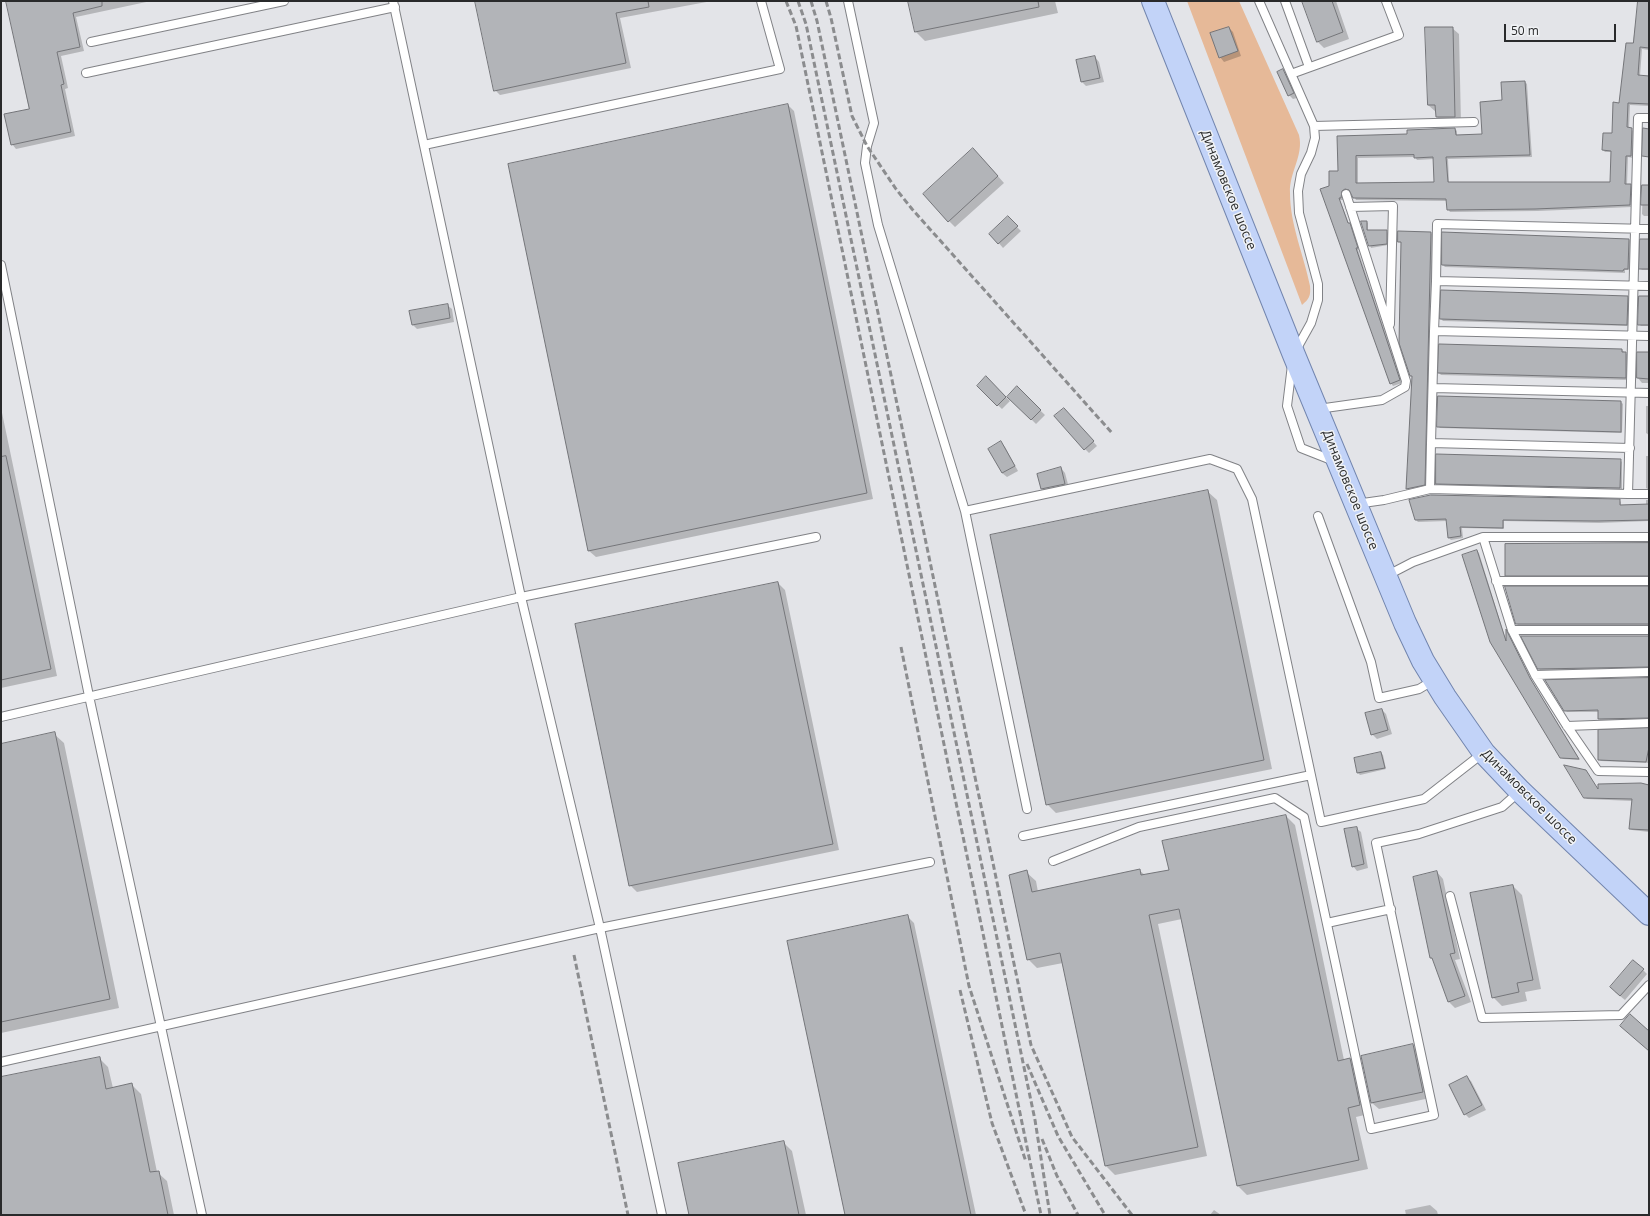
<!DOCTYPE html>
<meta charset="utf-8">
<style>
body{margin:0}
#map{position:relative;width:1650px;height:1216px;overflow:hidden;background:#e3e4e8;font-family:"Open Sans",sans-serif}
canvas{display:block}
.frame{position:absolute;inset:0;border:2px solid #292a2b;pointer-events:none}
.scale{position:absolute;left:1504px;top:24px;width:112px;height:18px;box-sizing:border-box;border:2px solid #292a2b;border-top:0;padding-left:5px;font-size:12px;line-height:14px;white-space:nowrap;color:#292a2b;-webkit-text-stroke:3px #f0f2f5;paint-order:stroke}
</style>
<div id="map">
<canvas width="1650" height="1216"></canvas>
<div class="frame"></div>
<div class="scale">50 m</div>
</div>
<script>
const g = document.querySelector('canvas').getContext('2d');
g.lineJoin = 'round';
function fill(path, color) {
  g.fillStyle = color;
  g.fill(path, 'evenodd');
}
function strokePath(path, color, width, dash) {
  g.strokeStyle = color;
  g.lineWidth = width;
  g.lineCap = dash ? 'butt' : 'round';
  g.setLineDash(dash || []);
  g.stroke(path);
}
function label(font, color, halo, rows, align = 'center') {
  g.font = font + ' "Open Sans",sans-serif';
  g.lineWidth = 3;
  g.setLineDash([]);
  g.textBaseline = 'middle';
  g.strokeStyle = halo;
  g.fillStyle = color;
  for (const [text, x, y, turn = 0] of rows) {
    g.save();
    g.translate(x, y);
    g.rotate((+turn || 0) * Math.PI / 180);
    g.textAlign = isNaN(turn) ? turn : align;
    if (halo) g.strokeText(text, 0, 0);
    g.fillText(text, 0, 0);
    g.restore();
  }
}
const green = new Path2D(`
 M1187 1H1239L1299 135C1304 156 1289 172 1290 193 1290 225 1304 255 1310 286 1311 296 1309 299 1302 305Z`);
const shadow = new Path2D(`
 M7 1H151L76 17 84 51 61 56 68 88 65 89 75 136 16 149 12 144 30 110Z
 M476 1H712L620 18 631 68 500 95 495 90Z
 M909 1H1055L1058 13 925 41 916 32Z
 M1303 1H1336L1349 39 1324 48 1317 41Z
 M1639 1H1649V50L1642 49 1640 76 1649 77V106L1630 105 1629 129 1634 131 1633 158 1628 157 1627 185H1630L1633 188 1632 207 1538 211 1450 212 1448 209 1447 201 1356 200 1351 191H1348L1343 196V200H1340L1349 224 1352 227 1359 250H1358L1402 383 1393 386 1391 383 1330 187 1339 172 1338 137 1408 135 1455 129 1457 131V136L1483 135 1503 101 1525 82 1527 84 1532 157 1448 159 1449 183H1611L1612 152H1605L1603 150 1612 134 1620 104 1634 44ZM1415 157 1417 160 1434 159 1435 183 1358 184V158Z
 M1229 28 1233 32 1241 56 1224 62 1220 57Z
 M1452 28 1459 34 1461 123 1443 124 1437 117 1436 112 1428 105Z
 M1095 57 1099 62 1104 82 1086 86 1082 82 1078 61Z
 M1283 71 1287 75 1297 98 1293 99 1289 95Z
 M788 105 794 111 873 499 596 557 589 551Z
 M980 156 1004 183 955 227 949 221Z
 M1643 186H1649V216H1644L1642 214Z
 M1008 218 1021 231 1003 248 991 234Z
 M1362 222H1367L1368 223V231H1386L1388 233V245L1371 248Z
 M1431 233 1433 235 1426 486 1409 490 1407 489 1413 377 1411 376 1402 243 1399 242Z
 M1629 240 1631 241 1630 270H1625V273L1445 267 1443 265Z
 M1649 240V270H1642L1640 268Z
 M1627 297 1629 298 1628 326 1443 321 1441 319Z
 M1649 297V326H1641L1639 324Z
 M447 305 452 309 454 322 417 329 413 325Z
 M1622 350 1628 355 1627 380 1441 375 1439 373Z
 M1638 353H1649V383H1642L1638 378Z
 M986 378 1010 401 1002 409 978 386Z
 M1017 388 1045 415 1036 424 1009 397Z
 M1621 402 1623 404 1622 433 1440 428 1438 426Z
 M1646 406H1649V435L1646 433Z
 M1 408 57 676 1 688Z
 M1068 413 1097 446 1089 453 1085 449Z
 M1001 443 1005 447 1018 471 1007 477 1002 473Z
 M1646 456H1649V490L1646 488Z
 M1620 460 1622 462V490L1439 485 1437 483Z
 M1061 468 1065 473 1069 488 1046 493 1042 489Z
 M1207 491 1217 500 1272 769 1056 813 1047 804Z
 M1619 500 1621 502V506L1646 505V500H1649V521L1599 523 1504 521V529L1462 528 1463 538 1451 540 1449 538 1447 521 1418 522 1416 520Z
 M1649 544V577H1508L1506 575Z
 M1477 551 1479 553 1506 640 1507 631 1532 681 1580 760 1563 759 1561 757 1491 642Z
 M778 583 785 590 839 850 637 892 630 885Z
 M1649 588V627L1519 626 1517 624Z
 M1649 636V669L1541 671 1539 669Z
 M1649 679V719L1601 721 1599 719V712H1567L1565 710Z
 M1382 710 1386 714 1392 734 1377 739 1372 734Z
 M1649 729V763L1601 761 1599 759Z
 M54 734 64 743 119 1008 1 1033V745Z
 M1381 753 1383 755 1386 769 1360 775 1358 773 1355 758Z
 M1649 786V832L1632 830 1630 828 1632 801 1587 799 1585 797 1599 791Z
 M1286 816 1295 825 1344 1060 1350 1059 1359 1068 1369 1114 1356 1117 1368 1169 1247 1195 1238 1186 1182 919 1158 924 1207 1156 1115 1175 1106 1166 1063 963 1037 968 1028 959 1026 872 1036 881 1038 892 1139 870 1145 875 1170 870Z
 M1356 828 1361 832 1368 868 1357 871 1353 866Z
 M1437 872 1443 879 1460 959 1455 960 1471 1002 1455 1008 1449 1002 1434 961 1431 958Z
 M1513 886 1522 895 1541 989 1525 992 1527 1001 1502 1006 1493 997Z
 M907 916 914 923 976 1215H846Z
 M1643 970 1647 974 1625 1000 1615 992Z
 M1413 1046 1420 1052 1430 1098 1379 1109 1372 1103Z
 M99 1058 108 1067 113 1088 132 1085 141 1094 157 1172 167 1181 174 1215H1V1078Z
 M1466 1077 1471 1081 1486 1110 1469 1118 1465 1114Z
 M783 1142 792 1151 806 1215H690Z
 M1430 1205 1437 1211 1438 1215H1406L1405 1210Z
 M1214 1210 1221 1215H1210Z`);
const building = new Path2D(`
 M6 1H102V6L73 13 80 47 57 52 64 84 61 85 71 132 11 145 4 114 29 109Z
 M475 1H648L649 7 616 13 626 63 494 91Z
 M908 1H1038L1039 7 915 32Z
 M1302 1H1332L1343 32 1317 42Z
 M1638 1H1649V48L1640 47 1638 75 1649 76V104L1628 103 1627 127 1632 128 1631 156H1626L1625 184H1631L1630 205 1535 209 1447 210 1446 199 1353 198 1349 190 1345 189 1342 191 1341 198H1339L1348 223H1350L1358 248H1356L1400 380 1390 384 1320 189 1329 186V171H1338L1337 136 1407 134V130L1455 128 1456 135 1482 134 1480 102 1502 100 1501 82 1525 81 1530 155 1446 157 1448 182H1610L1611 151 1602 150 1603 133H1612L1613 102 1619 103 1626 43H1633ZM1414 155V158L1433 157 1434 182 1356 183V156Z
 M1229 27 1238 51 1219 58 1210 33Z
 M1425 27H1453L1455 117H1436L1435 105H1428Z
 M1095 56 1100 78 1081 82 1076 60Z
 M1283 69 1294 93 1288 96 1277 72Z
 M788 104 867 493 588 551 508 164Z
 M1643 128 1649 129V157L1642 156Z
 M973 148 998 176 948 222 923 194Z
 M1642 185H1649V205H1641Z
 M1008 216 1018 226 998 244 989 234Z
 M1361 221H1367V230H1387V244L1369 246Z
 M1398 231 1431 232 1425 485 1406 489 1412 376H1410L1399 343 1401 242H1398Z
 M1442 232 1629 239 1628 269H1624L1623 271 1442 265Z
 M1640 239H1649V269H1639Z
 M1441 290 1628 296 1627 325 1440 319Z
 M1639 296H1649V325H1638Z
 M448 304 450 318 412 325 409 311Z
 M1439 344 1622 349V352H1626V378L1438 373Z
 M1637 352H1649V379L1637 378Z
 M986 376 1006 397 997 406 977 386Z
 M1017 386 1041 410 1031 420 1007 397Z
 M1438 396 1621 401V432L1437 427Z
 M1064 408 1094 441 1084 450 1054 416Z
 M1001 441 1015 466 1002 473 988 449Z
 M1436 454 1621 459 1620 488 1436 484Z
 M6 456 51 669 1 680V457Z
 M1061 467 1065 484 1041 489 1037 474Z
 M1208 490 1264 760 1046 805 990 535Z
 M1431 495 1620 499V505L1649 504V520L1596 521 1503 520V528L1460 527 1461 536 1448 538 1446 519 1415 520 1409 500Z
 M1649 543V576H1505V544Z
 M1477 550 1506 641V629L1530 678 1579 759 1560 758 1490 642 1462 555Z
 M778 582 833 844 629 886 575 624Z
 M1505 586H1649V624H1516Z
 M1521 636H1649V667L1538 669Z
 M1649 678V718L1598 719V710L1564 711 1545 680Z
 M1382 709 1388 730 1371 735 1365 713Z
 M1649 728V747L1646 762 1598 760V730Z
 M55 732 110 999 1 1022V744Z
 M1381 752 1385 768 1357 773 1354 758Z
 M1564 765 1586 770 1598 789V784L1641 783 1649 785V830L1629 829 1632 799 1584 798Z
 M1286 815 1338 1061 1350 1058 1360 1105 1348 1108 1359 1160 1237 1186 1179 909 1149 915 1198 1147 1105 1166 1060 953 1027 960 1009 875 1027 870 1032 892 1140 869 1141 875 1169 870 1162 841Z
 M1357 827 1364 864 1352 867 1344 829Z
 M1437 871 1455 953 1450 954 1465 996 1448 1002 1432 958H1430L1413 877Z
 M1513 885 1533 980 1517 983 1519 992 1492 998 1470 893Z
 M908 915 971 1215H845L787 941Z
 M1633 960 1644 969 1620 996 1610 987Z
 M1630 1014 1649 1031V1051L1620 1026Z
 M1413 1044 1423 1092 1371 1103 1361 1056Z
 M100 1057 106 1089 132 1083 150 1172 159 1171 168 1215H1V1077Z
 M1467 1076 1482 1105 1464 1115 1449 1085Z
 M784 1141 799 1215H689L678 1163Z`);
const lane = new Path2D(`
 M393 1 521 597 600 928 662 1215
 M848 1 874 123 867 146 865 163 878 225 965 511 1027 809
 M1259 1 1314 126 1315 138 1311 153 1301 174 1298 191 1299 213 1318 284V300L1311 323 1296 350
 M1285 1 1309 67
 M91 42 284 1
 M86 73 395 7
 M1291 74 1399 35 1386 1
 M1314 126 1474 122
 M424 145 780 69 761 1
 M1350 207 1393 206 1390 324
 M1649 229 1437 224 1436 281 1649 286
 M1 265 89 696 202 1215
 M1434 331 1436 281
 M1292 365 1287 406 1301 448 1334 461
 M1433 388 1649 393
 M1318 409 1382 400 1405 387 1406 381 1346 194
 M1630 448 1431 443 1434 331 1649 336
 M1430 489 1431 443
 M1628 494H1649
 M1356 504 1384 500 1430 489 1628 494 1638 118H1649
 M965 511 1210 459 1237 469 1252 499 1321 822 1424 799 1483 753
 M1318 516 1371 662 1379 698 1419 689 1434 680
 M1483 537 1512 630 1535 675 1567 726 1598 771 1649 772
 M1386 576 1413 562 1483 537H1649
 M1496 581H1649
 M1512 630H1649
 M1535 675 1649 672
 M1 717 521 597 816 537
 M1567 726 1649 723
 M1023 836 1311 775
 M1053 861 1139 827 1275 798 1304 817 1371 1129 1434 1115 1376 843 1419 834 1502 807 1520 791
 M1450 896 1482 1018 1621 1015 1649 985
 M1327 923 1391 909
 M1 1062 600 928 930 862`);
const primary = new Path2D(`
 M1153 1 1294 355 1405 623 1423 661 1445 697 1484 753 1520 791 1649 914`);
const rail = new Path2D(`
 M786 1 796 26 1041 1215
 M798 1 806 24 1035 1120 1050 1215
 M811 1 817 21 1031 1045 1072 1137 1132 1215
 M826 1 831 18 852 116 867 146 896 189 912 209 1112 433
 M901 647 969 986 1026 1162
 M574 955 628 1215
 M960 990 992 1123 1026 1215
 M1027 1064 1058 1136 1105 1215
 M1042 1139 1057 1176 1078 1215`);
const streetNames = [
 ["Динамовское шоссе",1228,190,68],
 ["Динамовское шоссе",1350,490,68],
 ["Динамовское шоссе",1529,797,45]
];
fill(green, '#e6b998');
fill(shadow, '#0003');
fill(building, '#b2b4b8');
strokePath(building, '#747579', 1);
strokePath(lane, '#818286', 10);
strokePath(primary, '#7285ae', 24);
strokePath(lane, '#fff', 8);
strokePath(primary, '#c2d3f8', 22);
strokePath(rail, '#8b8c8e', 3, [6, 3]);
label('13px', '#292a2b', '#f0f2f5', streetNames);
</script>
